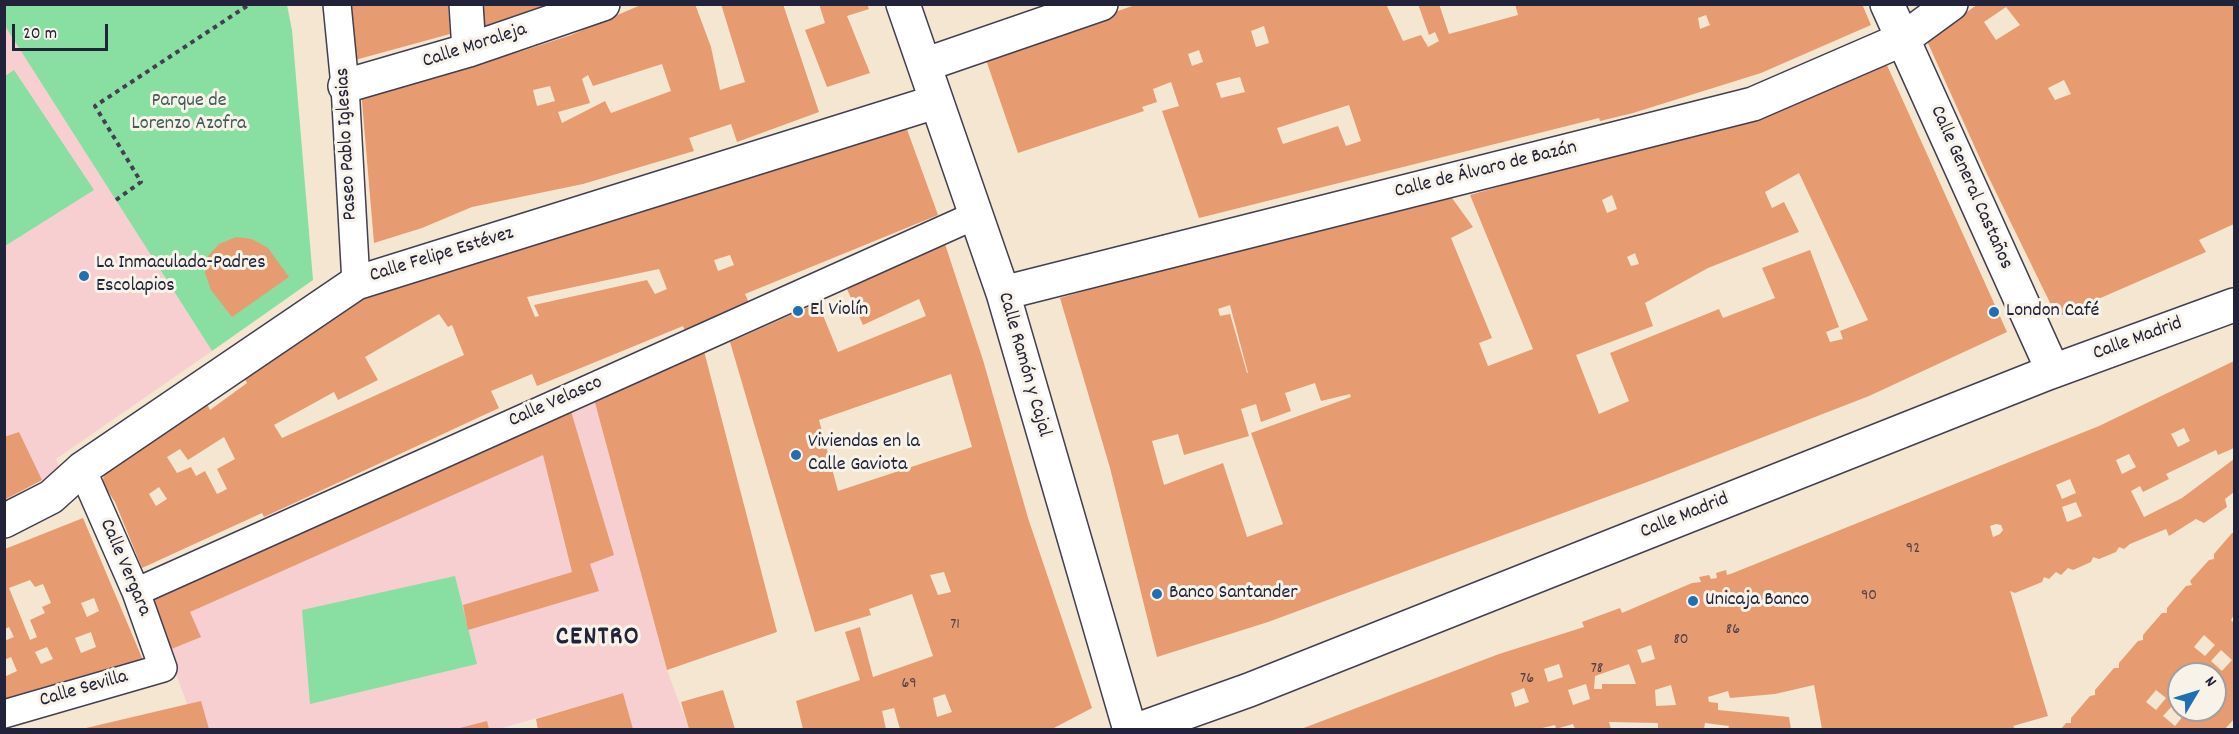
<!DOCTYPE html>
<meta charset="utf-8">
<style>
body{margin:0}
#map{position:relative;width:2239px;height:734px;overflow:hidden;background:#f4e6d0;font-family:Dekko,sans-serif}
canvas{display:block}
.frame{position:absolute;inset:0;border:6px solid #22223b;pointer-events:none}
.north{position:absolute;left:2167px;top:662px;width:60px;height:60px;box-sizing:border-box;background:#f7f3e8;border:2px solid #a29fa3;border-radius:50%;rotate:52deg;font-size:16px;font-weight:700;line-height:24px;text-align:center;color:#22223b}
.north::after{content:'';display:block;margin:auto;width:21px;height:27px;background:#1f6fb2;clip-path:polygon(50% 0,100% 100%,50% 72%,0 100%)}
.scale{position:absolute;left:12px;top:24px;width:96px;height:27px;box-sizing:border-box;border:3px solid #22223b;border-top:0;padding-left:8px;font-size:18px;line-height:21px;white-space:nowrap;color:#22223b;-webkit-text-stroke:4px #f7f3e8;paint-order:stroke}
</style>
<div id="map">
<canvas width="2239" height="734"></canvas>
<div class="frame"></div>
<div class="north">N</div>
<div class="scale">20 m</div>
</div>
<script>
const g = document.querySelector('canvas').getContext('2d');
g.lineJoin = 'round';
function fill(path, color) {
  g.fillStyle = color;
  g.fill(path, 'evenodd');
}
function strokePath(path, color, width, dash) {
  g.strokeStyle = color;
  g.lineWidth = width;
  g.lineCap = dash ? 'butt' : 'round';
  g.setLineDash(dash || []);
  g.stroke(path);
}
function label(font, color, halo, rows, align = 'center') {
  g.font = font + ' Dekko,sans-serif';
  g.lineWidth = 6;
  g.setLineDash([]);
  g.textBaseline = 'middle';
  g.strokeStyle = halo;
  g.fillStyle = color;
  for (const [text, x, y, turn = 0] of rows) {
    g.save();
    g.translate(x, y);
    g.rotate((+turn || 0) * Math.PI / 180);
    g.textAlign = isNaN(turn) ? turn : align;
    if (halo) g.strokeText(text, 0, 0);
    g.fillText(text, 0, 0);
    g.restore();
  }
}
const built = new Path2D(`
 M4 23 212 351 56 459 61 470 5 500Z
 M594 399 667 670 689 729H633L623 693 499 729 78 730 187 704 146 592Z`);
const green = new Path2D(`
 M5 5H287L292 30 313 280 212 351 5 26Z
 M14 70 94 190 5 246V76Z
 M455 576 477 664 310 704 302 610Z`);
const building = new Path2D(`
 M351 4H448L450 34 355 60Z
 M477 4H546V5L479 28Z
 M643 4H695L711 47 720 90 745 82 721 4H783L819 112 737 142 731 124 689 138 694 151 583 184 472 207 422 228 374 243 361 90 522 51 571 35ZM662 64 671 91 611 113 605 101 562 123 558 112 590 103 582 79 588 75 593 86ZM550 86 555 101 537 106 533 90Z
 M819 4H867L869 9 847 16 870 73 827 87 805 30 825 23Z
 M1138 4H1386L1403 41 1421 35 1428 47 1439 41 1435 32 1429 35 1418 4H1439L1449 34 1518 15 1515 4H1862L1871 25 1761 73 1633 113 1600 121 1599 118 1199 218 1162 111 1179 106 1171 82 1153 89 1157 102 1142 107 1144 111 1018 153 985 57ZM1706 15 1710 25 1700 29 1698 18ZM1264 26 1269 43 1256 47 1251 31ZM1199 50 1203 62 1192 66 1188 54ZM1240 77 1245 92 1221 98 1216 83ZM1349 105 1361 141 1346 146 1338 126 1283 144 1277 128Z
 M1978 4H2234V224L2199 240 2206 252 2057 317 1987 174 1927 41ZM2006 7 2020 25 1996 40 1984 22ZM2064 80 2071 94 2055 100 2048 88Z
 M1886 63 2007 332 1869 396 1658 478 1268 622 1157 657 1110 468 1060 298 1215 253 1452 198 1473 227 1451 238 1492 338 1479 343 1488 366 1533 349 1470 195 1585 162ZM1799 173 1868 320 1840 331 1843 339 1830 342 1826 332 1839 327 1810 250 1762 268 1775 298 1723 318 1719 309 1610 353 1629 401 1599 414 1576 355 1653 326 1645 303 1708 268 1799 232 1784 202 1772 208 1765 192ZM1612 195 1617 209 1607 213 1602 200ZM1635 253 1639 264 1631 266 1627 257ZM1230 305 1248 373H1247L1230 314 1220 316 1218 309ZM1315 383 1321 401 1350 394 1351 397 1251 433 1283 524 1247 537 1223 463 1164 485 1152 441 1178 434 1184 455 1249 436 1241 409 1256 404 1261 422 1291 411 1285 393Z
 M904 121 938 215 745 294 749 303 685 331 683 326 537 386 532 374 491 391 499 408 264 517 262 513 142 568 115 502 103 484 104 465 202 394 210 410 247 383 243 376 305 339 302 333 339 308 505 242ZM730 255 734 265 718 271 714 260ZM659 269 667 289 655 294 647 280 534 305 539 316 535 317 527 297ZM439 314 448 327 452 325 464 355 282 438 274 425 334 392 338 400 378 380 365 357ZM224 437 235 459 217 469 227 489 217 494 205 471 196 476 191 467 177 473 167 457 180 449 188 460ZM159 487 167 499 156 506 149 494Z
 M236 237 252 239 268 248 289 277 232 317 211 290 205 273 208 256 219 244Z
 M945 244 983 360 1028 518 1092 708 1052 729H900L894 708 882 711 886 729H803L796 701 860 680 845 632 860 627 873 677 933 656 912 594 869 609 871 615 815 632 730 342 818 303 838 352 926 316 919 299 863 325 847 289ZM951 374 972 447 838 491 819 420ZM944 572 951 592 938 595 930 575ZM945 694 952 712 937 717 933 698Z
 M704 351 777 632 667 670 594 399Z
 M2234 361V448L2218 455 2216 450 2166 474 2169 479 2143 492 2140 486 2131 491 2144 517 2182 498 2234 459V492L2225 499 2227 507 2204 523 2196 519 2169 536 2166 529 2130 544 2124 549 2119 547 2116 552 2099 559 2093 557 2091 562 2073 570 2068 568 2061 575 2056 572 2049 579 2044 577 2042 582 2015 593 2010 591 2048 716 2013 726 2015 729H1822L1814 685 1775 694 1730 698 1728 691 1708 697 1709 702 1718 703V710L1789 717 1791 729H1728L1729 726 1705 723 1704 729H1658V723L1609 722 1611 729H1575L1573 724 1556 729 1555 725 1538 729H1301L1499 654 1584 627 1582 622 1620 608 1622 613 1692 583 1701 582 1699 577 1709 575 1711 579 1717 578 1716 573 1726 570 1727 575 1733 573 2099 426ZM2184 428 2190 441 2178 447 2171 434ZM2129 454 2136 467 2122 474 2116 460ZM2070 479 2076 493 2062 499 2056 485ZM2076 502 2082 516 2067 522 2062 507ZM1996 524 2001 525 2003 530 2000 534 1993 537 1990 526ZM1651 645 1655 659 1642 663 1637 650ZM1559 664 1563 677 1548 682 1544 669ZM1629 664 1636 684H1602V689H1594L1595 676ZM1586 684 1590 699 1573 705 1568 690ZM1671 685 1676 705 1656 706 1655 690ZM1524 688 1529 702 1515 707 1511 693Z
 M570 408 614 555 590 564 599 591 468 630 463 605 572 572 543 455 190 612 201 637 169 650 146 592Z
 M19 432 42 480 4 500V437Z
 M83 518 145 665 4 703V677L17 671 11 657 4 660V641L14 637 9 627 5 629V549ZM30 580 35 587 43 584 51 603 42 607 45 613 30 620 37 637 30 640 9 588ZM94 598 99 611 87 617 81 603ZM91 632 96 647 81 653 75 638ZM47 647 53 659 41 664 35 652Z
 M2232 533H2234V615L2231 620 2234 623V719L2225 729H2061L2066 723H2071V718L2090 696 2095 695V690L2114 668H2119V663L2138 641 2143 640V635L2162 613H2167V608L2186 586 2192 585 2190 581 2209 560 2214 559V554ZM2204 635 2215 645 2205 656 2194 647ZM2221 650 2232 660 2222 671 2211 661ZM2179 674H2215V710H2179ZM2156 690 2166 698 2156 710 2146 702ZM2173 705 2184 715 2175 726 2163 716Z
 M723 690 735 729H689L681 702Z
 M623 693 633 729H538L536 719Z
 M201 701 209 729H82Z
 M487 721 489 729H456Z`);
const path = new Path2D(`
 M116 200 141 182 95 106 250 4`);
const pedestrian = new Path2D(`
 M337 4 345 86 356 283
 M136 592 976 215
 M4 714 163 668 136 592 82 469`);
const minor = new Path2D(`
 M466 4 469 50
 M903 4 1003 293 1130 730
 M1887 4 2053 371
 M924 65 1101 4
 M345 86 469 50 603 4
 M1003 293 1753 104 1903 39 1951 4
 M4 521 51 497 82 469 356 283 935 102
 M1137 730 1249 690 2048 373 2234 305`);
const markers = [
 [84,276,6,"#1f6fb2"],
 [798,311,6,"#1f6fb2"],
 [1994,312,6,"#1f6fb2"],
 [796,455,6,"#1f6fb2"],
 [1157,594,6,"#1f6fb2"],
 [1693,601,6,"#1f6fb2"]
];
const numberNames = [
 ["92",1913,550],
 ["90",1869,597],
 ["71",955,626],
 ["86",1733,631],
 ["80",1681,641],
 ["78",1597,670],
 ["76",1527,680],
 ["69",909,685]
];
const streetNames = [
 ["Calle Moraleja",475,47,-18],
 ["Paseo Pablo Iglesias",348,144,-93],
 ["Calle de Álvaro de Bazán",1486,171,-14],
 ["Calle General Castaños",1970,188,66],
 ["Calle Felipe Estévez",442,256,-17],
 ["Calle Madrid",2138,340,-20],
 ["Calle Ramón y Cajal",1023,365,74],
 ["Calle Velasco",556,403,-24],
 ["Calle Madrid",1685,517,-22],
 ["Calle Vergara",124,568,67],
 ["Calle Sevilla",84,690,-16]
];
const parkNames = [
 ["Parque de",189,102],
 ["Lorenzo Azofra",189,125]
];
const poiNames = [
 ["La Inmaculada-Padres",96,264],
 ["Escolapios",96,287],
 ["El Violín",810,311],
 ["London Café",2006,312],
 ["Viviendas en la",808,443],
 ["Calle Gaviota",808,466],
 ["Banco Santander",1169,594],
 ["Unicaja Banco",1705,601]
];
const districtNames = [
 ["CENTRO",598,639]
];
fill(built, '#f7cfd1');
fill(green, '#89dfa2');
fill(building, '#e79b71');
strokePath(pedestrian, '#423f51', 30);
strokePath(minor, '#423f51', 36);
strokePath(path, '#423f51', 4, [4.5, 4.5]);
strokePath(pedestrian, '#fff', 27);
strokePath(minor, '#fff', 33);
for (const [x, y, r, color] of markers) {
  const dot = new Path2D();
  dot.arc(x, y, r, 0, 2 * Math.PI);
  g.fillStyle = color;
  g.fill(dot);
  strokePath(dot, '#f7f3e8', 2);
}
label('16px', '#534048', null, numberNames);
label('20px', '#22223b', '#f7f3e8', streetNames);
label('20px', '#415b5a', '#f7f3e8', parkNames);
label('20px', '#22223b', '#f7f3e8', poiNames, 'left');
g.letterSpacing = '1.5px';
label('bold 26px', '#22223b', '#f7f3e8', districtNames);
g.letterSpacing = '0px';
</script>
